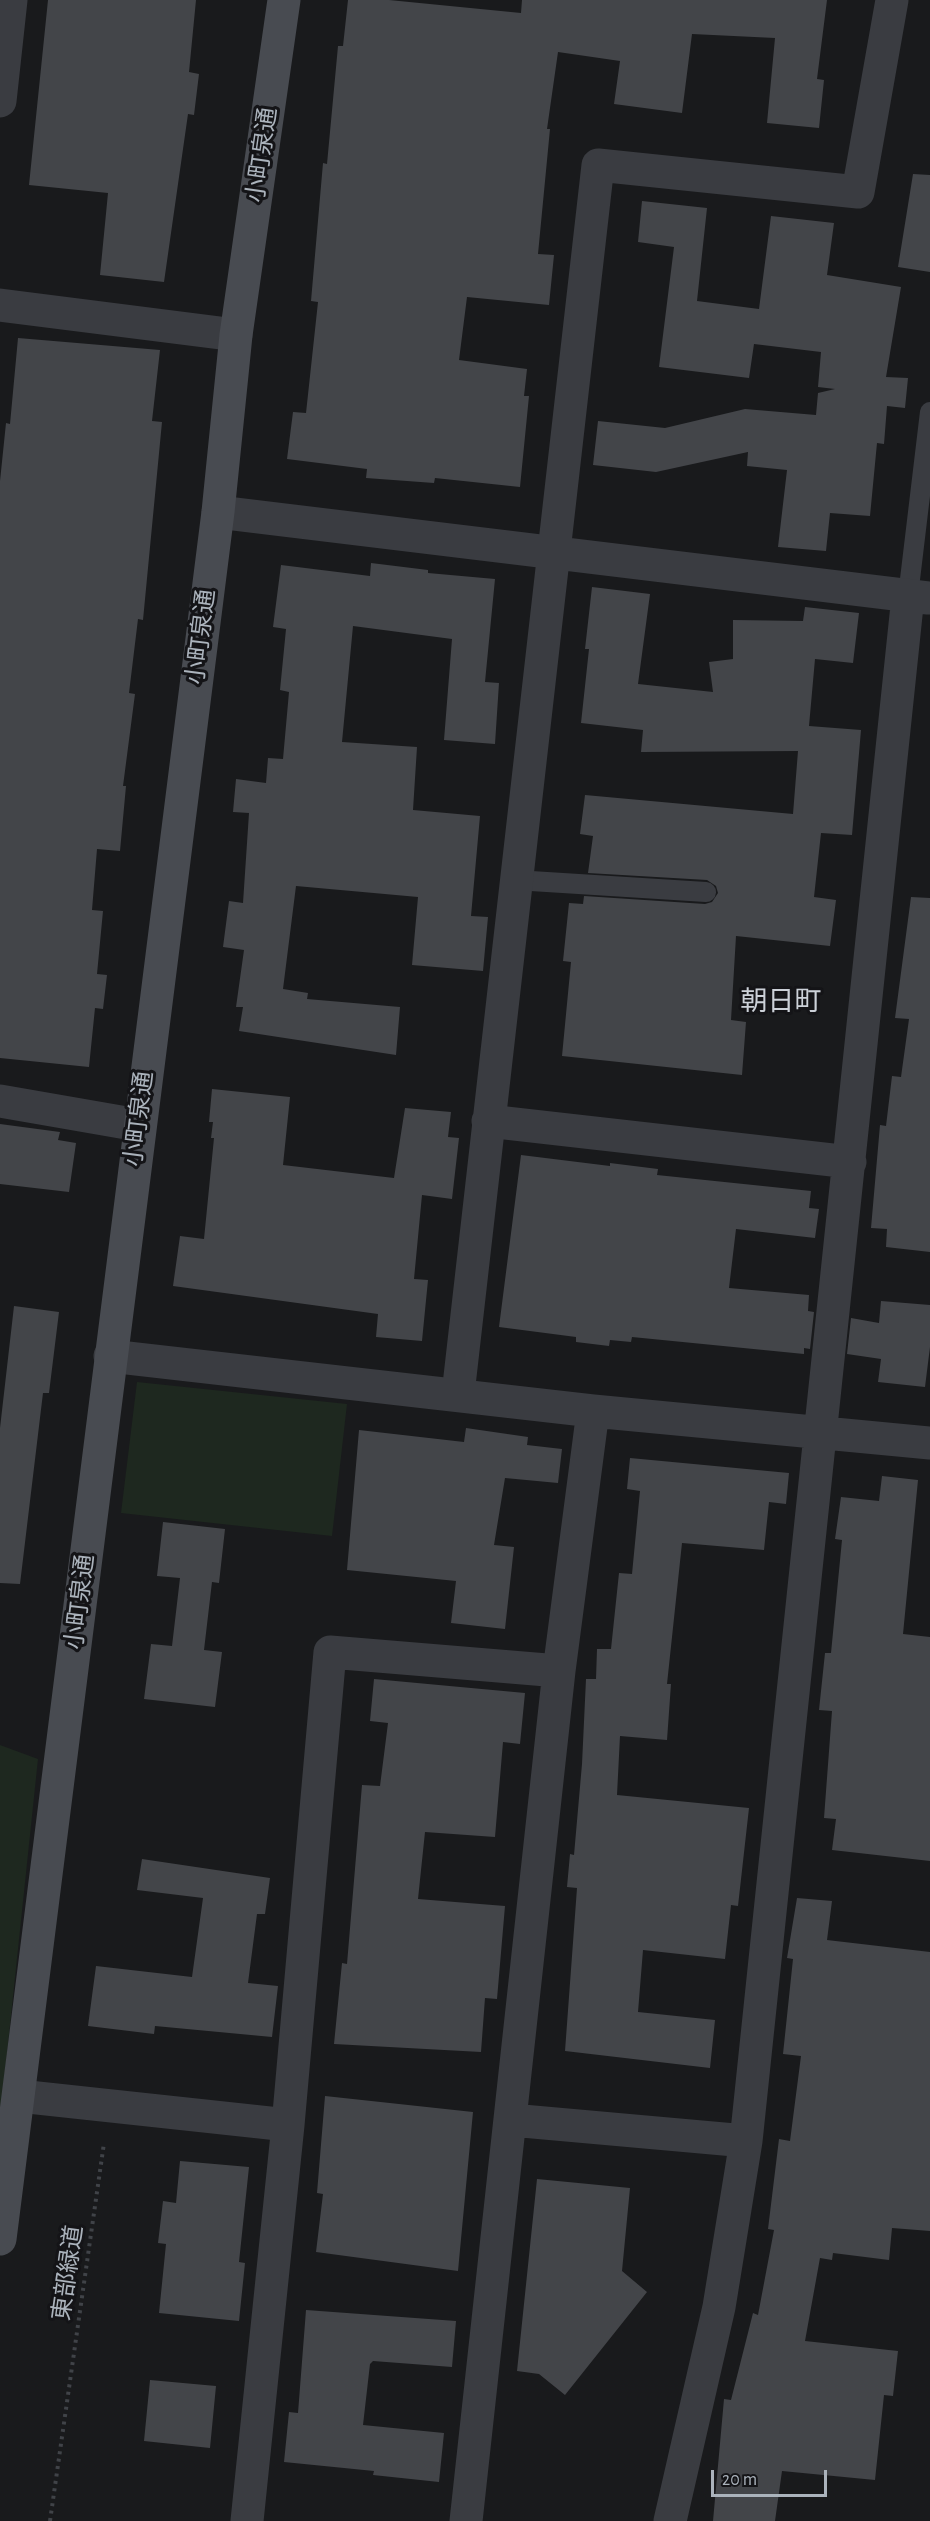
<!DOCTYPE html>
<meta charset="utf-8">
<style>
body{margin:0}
#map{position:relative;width:930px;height:2521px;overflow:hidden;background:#191a1c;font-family:"Alegreya Sans",sans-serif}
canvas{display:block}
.scale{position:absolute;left:711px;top:2470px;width:116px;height:27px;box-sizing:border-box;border:3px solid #abb3bc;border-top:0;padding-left:8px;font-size:18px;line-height:21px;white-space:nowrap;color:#abb3bc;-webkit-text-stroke:4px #141417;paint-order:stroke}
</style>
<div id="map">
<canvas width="930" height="2521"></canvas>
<div class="scale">20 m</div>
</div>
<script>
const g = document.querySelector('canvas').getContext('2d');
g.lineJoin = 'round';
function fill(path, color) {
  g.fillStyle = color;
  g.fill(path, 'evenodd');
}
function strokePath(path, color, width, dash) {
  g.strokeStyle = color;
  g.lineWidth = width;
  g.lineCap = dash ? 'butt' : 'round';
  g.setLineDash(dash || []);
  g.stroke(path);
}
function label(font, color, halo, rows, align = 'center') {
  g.font = font + ' "Alegreya Sans","Noto Sans JP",sans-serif';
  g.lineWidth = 6;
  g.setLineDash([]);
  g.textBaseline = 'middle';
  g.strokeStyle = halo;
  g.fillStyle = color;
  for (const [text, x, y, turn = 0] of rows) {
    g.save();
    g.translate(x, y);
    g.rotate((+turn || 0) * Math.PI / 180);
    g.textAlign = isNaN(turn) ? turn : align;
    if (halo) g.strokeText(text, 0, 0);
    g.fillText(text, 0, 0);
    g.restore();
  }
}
const green = new Path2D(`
 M137 1382 347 1404 332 1536 121 1513Z
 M0 1745 38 1759 0 2120Z`);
const building = new Path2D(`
 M48 0H196L189 72 199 74 194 115 188 114 164 282 100 275 108 193 29 185Z
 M348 0H389L521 13 522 0H827L817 79 824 80 819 128 767 123 775 38 692 34 682 113 614 104 620 61 558 52 547 129H550L538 254 554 255 549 305 467 297 459 360 527 369 524 396H529L520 487 435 478 434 483 366 478 367 469 287 459 293 412 306 413 318 302 311 301 323 163 327 164 338 46H343Z
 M913 174 930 175V272L898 267Z
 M642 201 707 208 697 301 759 309 771 216 834 223 827 275 901 287 886 377 908 378 905 408 887 406 884 444 877 443 870 516 830 513 826 551 778 547 787 470 747 466 748 452 656 472 593 465 598 421 665 428 745 409 816 415 818 393 835 389 818 387 821 352 754 344 749 378 659 367 674 247 638 242Z
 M18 338 160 350 152 421 162 422 143 620 138 619 129 693 135 694 123 786H126L120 851 97 849 92 910 103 911 97 974 107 975 103 1009 95 1008 89 1067 0 1058V481L6 423 10 424Z
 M371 563 428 570V573L495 579 485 682 499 683 495 744 444 740 452 639 353 626 342 742 417 747 413 810 480 816 471 916 488 917 483 971 412 965 418 897 296 886 283 989 308 993 307 999 400 1007 396 1055 239 1031 243 1007H236L244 950 223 947 229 901 243 903 249 813 233 812 236 779 266 783 268 758 283 759 289 692 280 690 286 629 273 627 281 565 370 576Z
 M592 587 650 594 638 684 713 692 709 662 733 659V620L803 621 805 607 859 613 853 663 815 659 809 726 861 730 852 835 821 833 814 897 836 900 830 946 736 936 731 1020 746 1022 742 1075 562 1056 571 962 563 961 569 903 583 904 584 896 705 904 712 902 718 893 716 886 707 880 588 873 593 836 580 834 585 795 793 814 798 751 641 752 643 730 581 723 589 649H585Z
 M911 897 930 898V1252L886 1247 887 1229 871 1228 880 1125 886 1126 892 1076 901 1077 909 1019 895 1018Z
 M212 1089 290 1097 283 1165 394 1178 405 1108 451 1112 448 1137 459 1138 452 1199 422 1195 414 1279 428 1280 422 1341 376 1337 378 1314 173 1286 180 1236 204 1239 214 1138H211L213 1122H209Z
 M0 1124 60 1132 58 1140 76 1143 69 1192 0 1184Z
 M521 1155 610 1166V1163L658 1169 657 1175 811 1191 809 1208 819 1209 815 1238 736 1229 729 1288 809 1295 808 1311 814 1312 810 1349 804 1348V1354L632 1337 631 1342 610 1340 609 1346 576 1342V1337L499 1327Z
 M881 1301 930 1305V1347L925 1387 878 1382 881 1359 847 1354 851 1318 879 1323Z
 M14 1306 59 1312 49 1393H43L20 1584 0 1583V1428Z
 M466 1428 528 1437 527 1445 562 1449 558 1483 505 1478 494 1545 514 1547 505 1629 451 1623 456 1581 347 1570 359 1430 464 1442Z
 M630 1458 789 1473 786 1504 769 1502 764 1550 682 1543 667 1684H671L667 1740 620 1736 617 1795 749 1808 738 1906 731 1905 725 1959 643 1950 638 2012 715 2020 710 2068 565 2051 577 1888 567 1887 570 1854 574 1855 582 1764 586 1679H596L597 1649H611L619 1573 632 1574 640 1491 627 1489Z
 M882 1476 918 1480 903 1634 930 1637V1861L832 1850 836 1819 824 1818 832 1711 819 1710 825 1653H831L842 1540 835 1539 841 1497 879 1501Z
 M163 1522 225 1529 219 1583 212 1582 204 1650 222 1652 215 1707 144 1699 151 1644 172 1646 180 1578 157 1576Z
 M374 1679 525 1693 520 1744 503 1742 495 1837 425 1832 418 1899 505 1906 497 1999 485 1998 481 2052 334 2044 342 1963 347 1964 362 1785 380 1786 388 1723 370 1721Z
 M142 1859 270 1878 265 1914H257L248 1983 278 1986 272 2037 155 2026 154 2034 88 2026 96 1966 192 1977 203 1898 137 1890Z
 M797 1898 832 1901 827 1940 930 1952V2231L892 2228 889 2260 833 2253 832 2260 820 2258 805 2341 898 2351 893 2396 884 2395 875 2480 782 2471 775 2521H713L724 2399 731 2400 753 2313 758 2315 774 2230 768 2229 779 2139 790 2141 801 2056 783 2054 793 1959 787 1958Z
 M325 2096 473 2112 458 2271 316 2252 323 2194 317 2193Z
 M180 2161 249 2167 239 2262 245 2263 239 2321 159 2313 166 2244 158 2243 163 2201 176 2203Z
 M537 2179 630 2188 622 2271 647 2292 565 2395 539 2374 517 2371Z
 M306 2310 456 2321 452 2367 373 2361 370 2364 363 2425 444 2433 439 2482 373 2475 374 2471 284 2462 289 2412 298 2413Z
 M150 2380 216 2386 210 2448 144 2441Z`);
const path = new Path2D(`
 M50 2521 104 2143`);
const lane = new Path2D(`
 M908 596 930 412
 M515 880 706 892`);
const street = new Path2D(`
 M0 101 11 0
 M0 305 236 335
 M218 512 928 598
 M0 1101 138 1125
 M488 1121 850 1162
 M110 1356 593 1411 930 1443
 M458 1394 598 165 858 192 892 0
 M19 2096 288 2125
 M511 2120 746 2141
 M247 2521 288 2125 330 1652 559 1671
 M466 2521 559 1671 593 1411
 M670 2521 719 2307 746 2141 908 596`);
const secondary = new Path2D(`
 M0 2239 218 512 236 335 284 0`);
const streetNames = [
 ["小町泉通",262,155,-82],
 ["小町泉通",201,637,-83],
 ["小町泉通",139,1119,-83],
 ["小町泉通",80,1602,-83],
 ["東部緑道",68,2273,-82]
];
const quarterNames = [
 ["朝日町",781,1002]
];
fill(green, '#1e281f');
fill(building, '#434549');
strokePath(path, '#404348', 4, [3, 4.5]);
strokePath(lane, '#3a3c41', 20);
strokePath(street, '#3a3c41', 33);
strokePath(secondary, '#484b51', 33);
label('24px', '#abb3bc', '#141417', streetNames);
label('27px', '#ccd1d8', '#141417', quarterNames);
</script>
